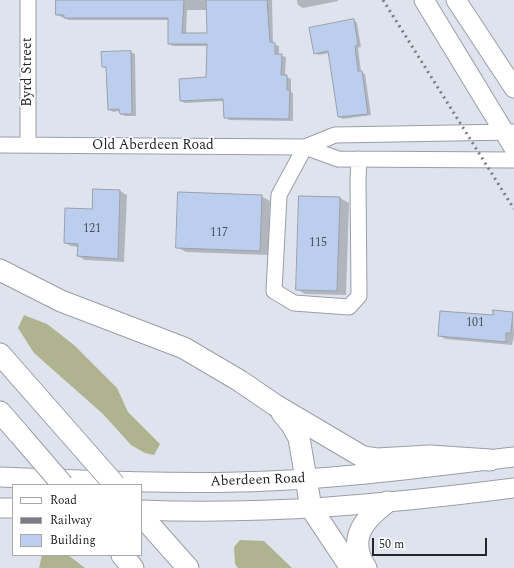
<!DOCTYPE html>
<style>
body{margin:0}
#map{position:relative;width:514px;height:568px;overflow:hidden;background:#dee3ed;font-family:Spectral,serif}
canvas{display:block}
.legend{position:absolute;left:12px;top:484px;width:130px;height:72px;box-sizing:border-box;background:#fff;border:1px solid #a7a8a9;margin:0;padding:5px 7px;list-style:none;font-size:12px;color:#242629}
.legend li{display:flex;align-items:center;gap:8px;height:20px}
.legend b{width:20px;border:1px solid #a7a8a9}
.scale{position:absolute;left:372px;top:538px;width:115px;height:18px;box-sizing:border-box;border:2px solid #242629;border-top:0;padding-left:5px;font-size:12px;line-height:14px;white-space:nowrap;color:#242629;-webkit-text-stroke:3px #fff;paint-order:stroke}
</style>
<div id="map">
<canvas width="514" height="568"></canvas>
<ul class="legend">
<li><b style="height:5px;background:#fff"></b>Road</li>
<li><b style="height:5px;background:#797c83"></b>Railway</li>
<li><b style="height:11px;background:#bcceee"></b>Building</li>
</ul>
<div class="scale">50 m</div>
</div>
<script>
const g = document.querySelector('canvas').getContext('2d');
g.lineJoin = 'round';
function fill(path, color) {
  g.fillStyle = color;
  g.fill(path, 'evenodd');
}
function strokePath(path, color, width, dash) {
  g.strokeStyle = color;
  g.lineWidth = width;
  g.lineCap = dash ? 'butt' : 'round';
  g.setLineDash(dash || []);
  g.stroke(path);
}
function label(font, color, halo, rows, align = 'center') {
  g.font = font + ' Spectral,serif';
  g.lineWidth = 3;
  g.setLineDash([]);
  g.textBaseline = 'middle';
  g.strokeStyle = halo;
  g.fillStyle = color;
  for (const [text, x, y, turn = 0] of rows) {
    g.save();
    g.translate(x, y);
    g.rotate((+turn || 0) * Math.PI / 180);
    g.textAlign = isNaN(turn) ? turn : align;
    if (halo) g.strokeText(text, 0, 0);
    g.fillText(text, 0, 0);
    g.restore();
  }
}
const forest = new Path2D(`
 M24 315 47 324 74 345 117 388 128 412 160 444 154 455 145 453 131 445 103 414 34 353 18 328Z
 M240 540 264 541 292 568H238L235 564 234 547Z
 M42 555H68L85 568H39Z`);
const shadow = new Path2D(`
 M57 0H272L273 44 279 46V55L286 57 285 76 291 79V92L293 93V121L229 120 225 117 224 101 185 103 181 101 207 78 208 46H173L169 44V20H69L57 15ZM187 10H207L208 34H186Z
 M297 0H338V1L303 8 298 5Z
 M354 20 357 23 361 47 358 48 361 72 365 74 371 115 343 119 339 117 329 53 319 55 315 53Z
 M131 52 135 54 136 116H125L121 114 120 111 113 112 109 109 107 69 103 67 102 53Z
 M94 190 120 191 127 195 124 262 85 260 78 256V247L71 246 65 243 93 210Z
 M261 196 270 201 268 255 186 252 177 247Z
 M300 197 340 198 349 203 346 295 305 294 297 289Z
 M513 313 514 336 512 345 445 339 439 335 494 316Z`);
const building = new Path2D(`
 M56 0H184L182 33H207L206 0H267L270 42 275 43V54H282L281 75H287V90H290L289 119 224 118 223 99 180 101 179 79 206 77 207 44H168V18H64V15H56Z
 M354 19 358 45 355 46 358 71H362L368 114 338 117 328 51 314 54 309 28Z
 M131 51 132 114H120L119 109 108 110 106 67H102L101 52Z
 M93 189 120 190 118 259 77 256 78 244 64 243 65 208 92 209Z
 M178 192 262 195 260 251 176 248Z
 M299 196 340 197 337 291 296 290Z
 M493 310 513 312 511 333H506V342L438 336 440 311 493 315Z`);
const minor = new Path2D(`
 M0 145 305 147 338 159 514 160
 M28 145V0
 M305 147 279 195 274 291 294 303 349 307 359 296 358 180 359 159
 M305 147 335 135 513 132`);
const major = new Path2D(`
 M424 0 514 148
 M456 0 514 88
 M0 477C80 480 160 484 239 482 331 480 423 468 514 457
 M0 508H13
 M141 510C266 515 390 504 514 488`);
const highway = new Path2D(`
 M0 270 61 301 184 348 240 381 275 405 363 457 377 459 430 456 490 460
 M0 354 72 436
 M0 412 20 435
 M282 413 292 425 299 438 311 508 351 568
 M141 515 188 568
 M122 555 133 568
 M366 568C347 539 363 520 387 502`);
const rail = new Path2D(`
 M383 0 514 209`);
const highwayBridge = new Path2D(`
 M20 435 63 485
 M72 436 115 485`);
const numberNames = [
 ["121",92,230],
 ["117",219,234],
 ["115",318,244],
 ["101",475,324]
];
const streetNames = [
 ["Byrd Street",28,72,-90],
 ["Old Aberdeen Road",153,146],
 ["Aberdeen Road",258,481,-2]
];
fill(forest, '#afb38f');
fill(shadow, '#0003');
fill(building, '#bcceee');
strokePath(building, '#9ba0a9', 1);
strokePath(minor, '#999ea7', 17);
strokePath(major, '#999ea7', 21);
strokePath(highway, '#999ea7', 23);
strokePath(minor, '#fff', 15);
strokePath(major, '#fff', 19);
strokePath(highway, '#fff', 21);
strokePath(rail, '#797c83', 3, [2, 4]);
strokePath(highwayBridge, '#999ea7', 23, []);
strokePath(highwayBridge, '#fff', 21);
label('12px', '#4a505a', null, numberNames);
label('14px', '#242629', '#fff', streetNames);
</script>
